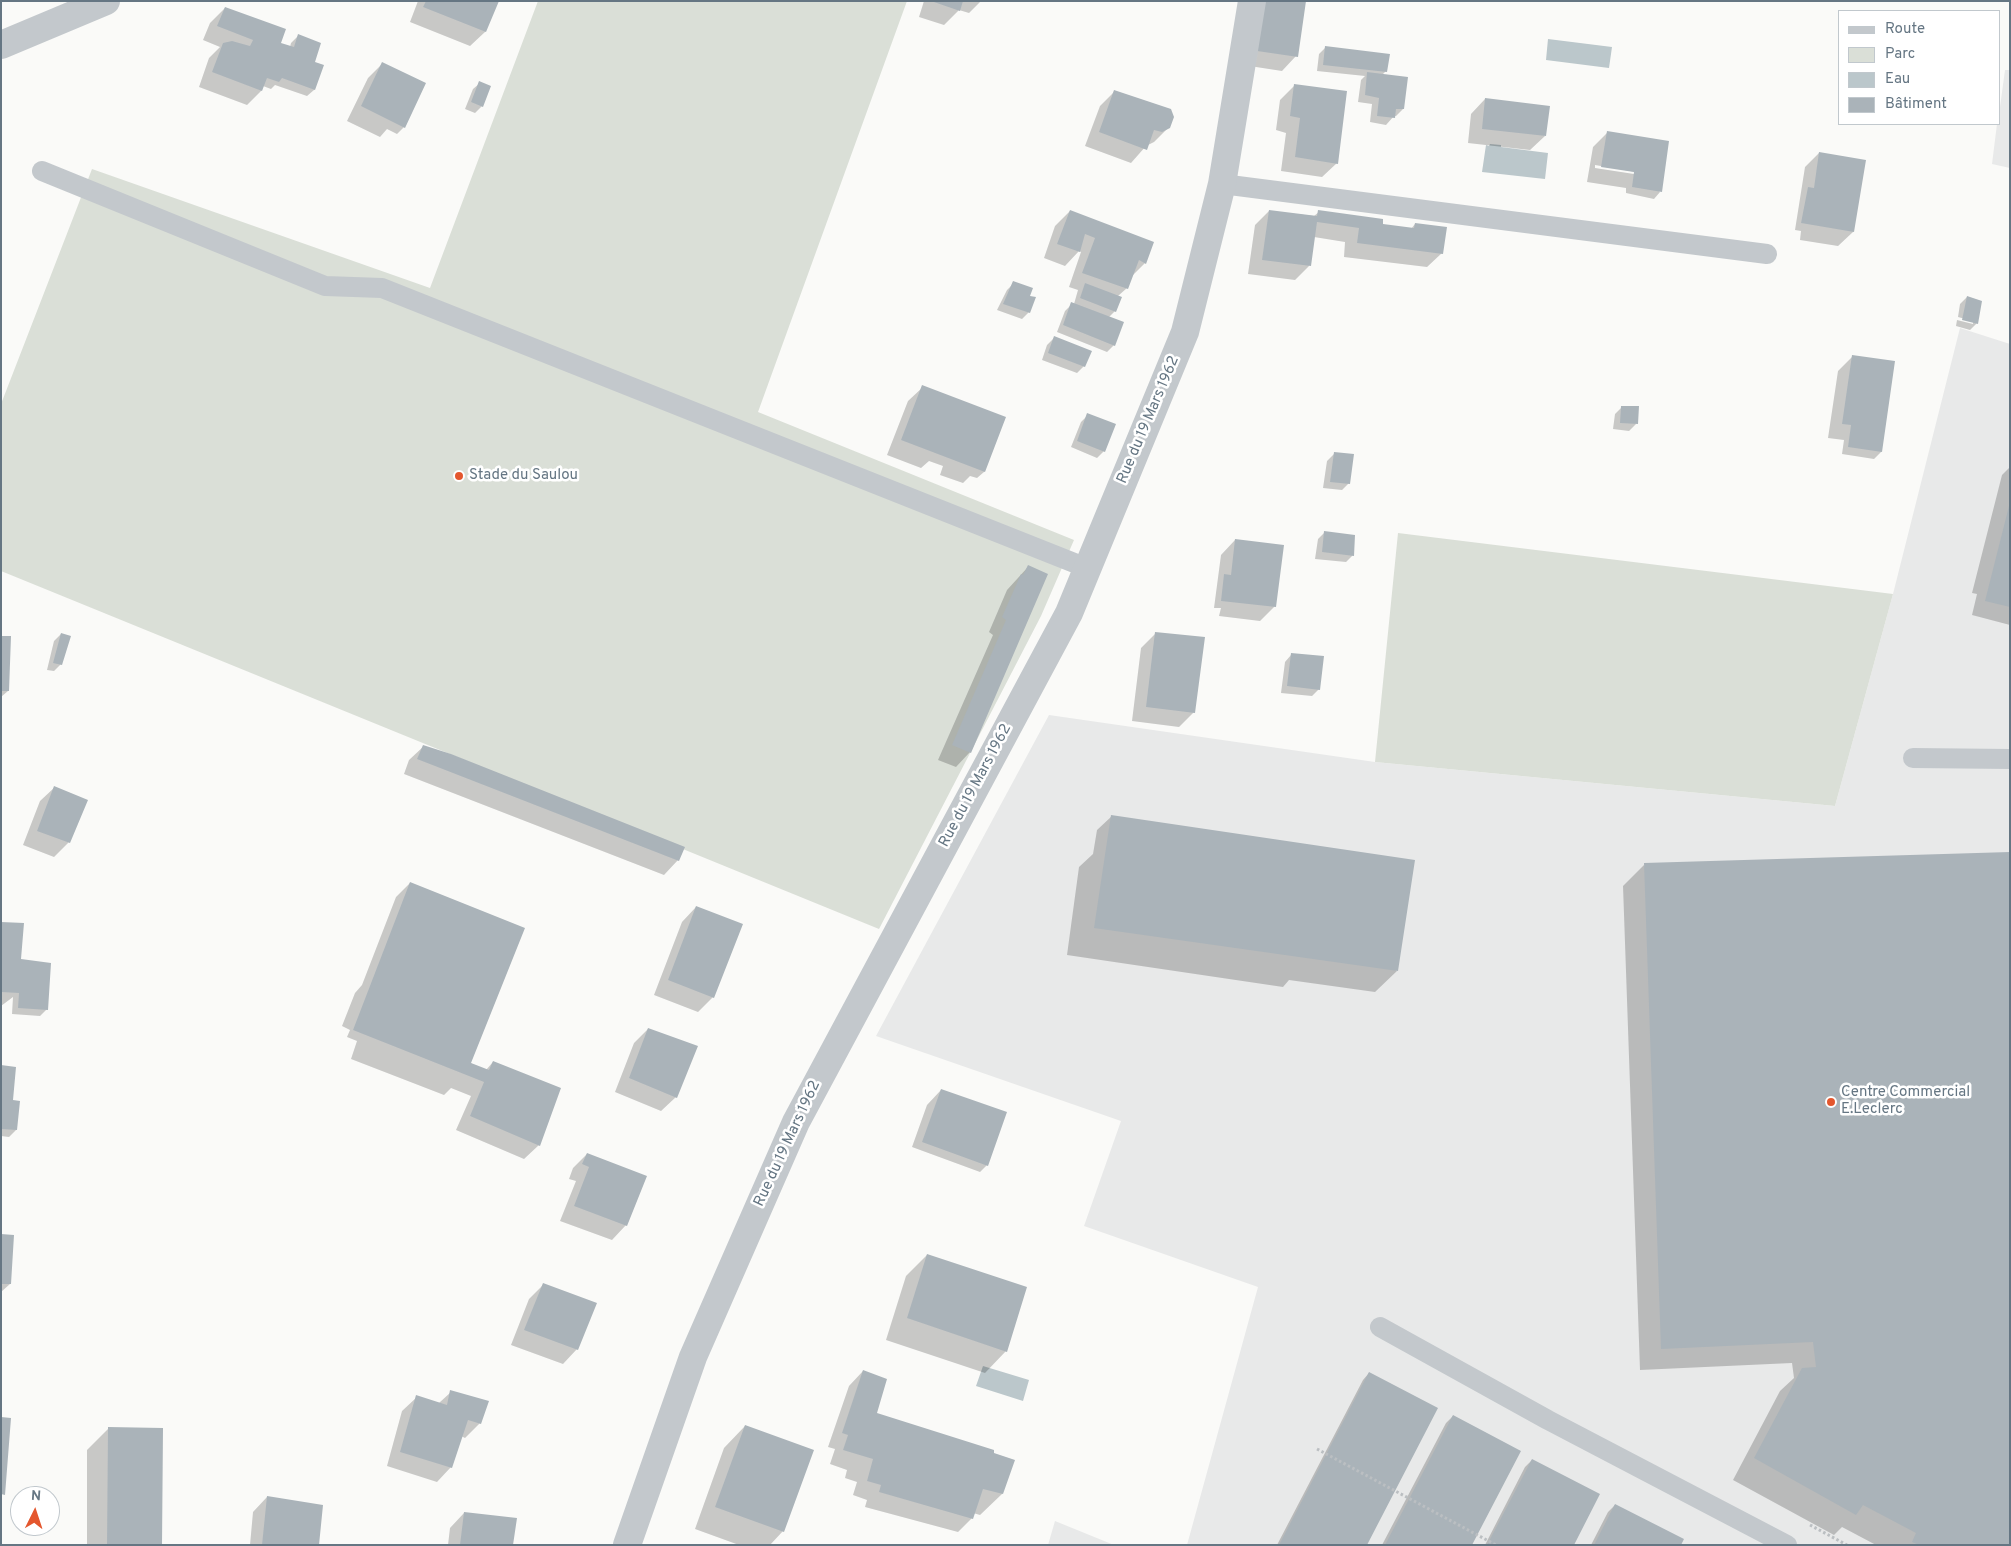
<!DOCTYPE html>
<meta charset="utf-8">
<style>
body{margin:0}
#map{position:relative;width:2011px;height:1546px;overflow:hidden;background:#fafaf8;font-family:Overpass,sans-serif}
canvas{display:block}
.frame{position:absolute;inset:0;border:2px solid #657683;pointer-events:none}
.legend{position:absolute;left:1838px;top:10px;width:162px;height:115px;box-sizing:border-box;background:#fff;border:1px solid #c1c8cd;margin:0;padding:6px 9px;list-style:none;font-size:15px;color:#657683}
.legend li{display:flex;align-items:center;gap:10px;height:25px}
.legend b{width:25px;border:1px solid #c1c8cd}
.north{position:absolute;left:10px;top:1486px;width:50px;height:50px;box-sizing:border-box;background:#fff;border:1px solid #c1c8cd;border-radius:50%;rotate:4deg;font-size:14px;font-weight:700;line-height:20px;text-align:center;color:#657683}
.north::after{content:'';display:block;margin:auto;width:18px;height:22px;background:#e4572e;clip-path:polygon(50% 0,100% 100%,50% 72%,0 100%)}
</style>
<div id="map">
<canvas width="2011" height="1546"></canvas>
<div class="frame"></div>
<ul class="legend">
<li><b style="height:6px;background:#c3c8cc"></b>Route</li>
<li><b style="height:14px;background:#dadfd7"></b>Parc</li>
<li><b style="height:14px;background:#bbc7cb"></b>Eau</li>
<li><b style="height:14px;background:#aab3b9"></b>Bâtiment</li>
</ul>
<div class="north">N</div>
</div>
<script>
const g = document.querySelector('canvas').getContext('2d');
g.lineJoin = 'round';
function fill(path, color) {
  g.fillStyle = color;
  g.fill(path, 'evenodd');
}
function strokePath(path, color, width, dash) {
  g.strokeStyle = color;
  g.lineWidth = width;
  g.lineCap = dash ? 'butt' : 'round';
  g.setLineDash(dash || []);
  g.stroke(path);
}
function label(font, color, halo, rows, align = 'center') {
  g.font = font + ' Overpass,sans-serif';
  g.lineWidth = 5;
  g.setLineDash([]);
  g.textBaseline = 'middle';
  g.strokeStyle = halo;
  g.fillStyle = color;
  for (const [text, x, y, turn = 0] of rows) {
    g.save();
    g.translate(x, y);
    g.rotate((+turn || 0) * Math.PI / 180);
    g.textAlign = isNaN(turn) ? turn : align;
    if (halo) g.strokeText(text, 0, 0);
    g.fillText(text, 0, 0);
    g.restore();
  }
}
const built = new Path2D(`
 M2005 70H2010V168L1992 164 1997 124H2000V107Z
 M1960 328 2010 344V1545H1187L1258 1287 1084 1226 1121 1121 876 1036 1049 715 1375 762 1835 806 1893 594Z
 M1055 1521 1114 1545H1048Z`);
const green = new Path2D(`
 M538 1H907L758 412 1074 540 1041 616 879 929 1 571V404L92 169 430 288Z
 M1398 533 1893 594 1835 806 1375 762Z`);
const water = new Path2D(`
 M1548 39 1612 47 1609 68 1546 60Z
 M1490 144 1501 145V147L1548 153 1545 179 1482 172 1486 145 1489 146Z
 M983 1366 1029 1380 1023 1401 976 1386Z`);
const shadow = new Path2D(`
 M418 1H498L485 32 470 46 410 22Z
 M924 1H981L969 13 959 10 944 25 919 17Z
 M1252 1 1296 56 1282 71 1243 65Z
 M225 8 278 48 290 47 291 43 298 36 313 63 322 66 314 90 307 96 275 85 271 89 263 86 261 91 247 105 199 87 209 58 220 47 203 40 210 23Z
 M1326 47 1386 71 1382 75 1403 109 1396 116H1394L1386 125 1370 122 1372 104 1358 102 1361 80 1365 76 1317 71 1319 54Z
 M382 64 404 127 397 134 387 129 380 137 347 121 368 78Z
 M480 83 482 106 475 113 465 109 473 89Z
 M1295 85 1337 163 1322 177 1281 171 1286 133 1276 130 1280 100Z
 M1114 92 1169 127 1154 142 1146 146 1131 163 1085 146 1100 106Z
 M1485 99 1545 136 1530 150 1468 143 1471 114Z
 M1607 133 1660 192 1654 199 1626 193V188L1587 182 1593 147ZM1595 165 1636 172 1634 174 1595 168Z
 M1819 153 1864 161 1853 232 1838 246 1800 240 1801 231 1795 230 1805 167Z
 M1070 211 1145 263 1130 278 1127 288 1118 296 1115 311 1109 317 1114 345 1107 352 1057 332 1065 311 1072 304H1074L1078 290 1069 287 1081 252 1079 251 1065 266 1044 258 1055 226Z
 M1269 211 1314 216 1319 212 1382 226 1411 229 1415 224 1442 253 1427 267 1344 257 1345 242 1314 237 1309 266 1295 280 1248 274 1255 225Z
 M1014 283 1029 297V312L1022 319 997 310 1007 290Z
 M1967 297 1977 323 1970 330 1956 326 1957 320 1973 324V321L1958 317 1960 304Z
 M1054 338 1084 366 1077 373 1042 360 1047 345Z
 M1853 356 1894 362 1881 452 1874 459 1842 454 1844 440 1828 438 1838 371Z
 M923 387 1005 418 984 472 977 478 970 476 963 483 940 475 943 466 929 461 921 468 887 455 908 401Z
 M1622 407 1636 424 1629 431 1613 429 1615 414Z
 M1088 415 1104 451 1097 458 1071 447 1081 422Z
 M1334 454 1349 483 1342 490 1323 488 1327 461Z
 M2010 467V625L1972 615 1977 594 1972 593 2002 475Z
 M1325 532 1353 555 1346 562 1315 559 1318 539Z
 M1235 540 1275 606 1260 621 1219 616 1221 608H1214L1221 555Z
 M1028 567 970 752 956 767 938 760 993 635 989 632 1007 590Z
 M1156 633 1194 712 1179 727 1132 721 1141 648Z
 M61 634V664L54 671 47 670 54 641Z
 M1 637 8 691 1 697Z
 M1291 655 1319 689 1312 696 1281 693 1285 662Z
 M424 746 678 860 664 875 404 774 409 760Z
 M55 787 69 842 54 857 23 845 40 801Z
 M1112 816 1397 971 1375 992 1289 980 1283 987 1067 955 1079 867 1093 854 1097 830Z
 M1644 865 2010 1545H1876L1842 1527 1834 1535 1733 1480 1780 1391 1794 1378 1792 1363 1640 1370 1623 886Z
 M410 883 470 1063 486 1070 493 1062 539 1145 524 1159 456 1130 471 1096 451 1088 444 1095 351 1059 357 1041 347 1037 350 1030 342 1026 355 993 362 985 396 897Z
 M696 907 713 997 698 1012 654 995 682 922Z
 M1 923 47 1009 40 1016 12 1014 13 997 1 1006Z
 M648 1029 676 1097 661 1111 615 1092 634 1043Z
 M1 1066 16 1130 9 1137 1 1136Z
 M941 1090 987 1165 980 1172 912 1147 927 1105Z
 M587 1154 626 1225 612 1240 560 1221 576 1181 569 1179 573 1168Z
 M1 1235 10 1284 1 1292Z
 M927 1255 1006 1351 985 1373 886 1340 906 1276Z
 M543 1285 577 1349 563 1364 511 1345 529 1299Z
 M863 1371 876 1414 1013 1461 1002 1494 980 1515 973 1513 972 1518 958 1532 865 1507 867 1500 853 1495 857 1482 845 1478 847 1470 830 1464 835 1449 828 1447 849 1386Z
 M1369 1373 1365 1545H1277L1363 1380Z
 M451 1392 480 1423 465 1438 461 1436 451 1467 437 1482 387 1466 402 1411 417 1397 439 1403Z
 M1453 1416 1471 1545H1382L1446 1423Z
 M745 1426 783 1531 770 1545H739L695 1529 724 1448Z
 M109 1428 160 1545H87V1450Z
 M1532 1460 1573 1545H1485L1525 1467Z
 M267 1497 318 1545H250L253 1512Z
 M1615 1505 1680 1545H1591L1608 1512Z
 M464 1513 511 1545H448L450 1528Z`);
const building = new Path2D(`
 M426 1H499L486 32 423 7Z
 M931 1H963L960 11Z
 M1264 1H1306L1298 57 1257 51Z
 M225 7 286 29 281 43 294 47 298 34 321 43 315 62 324 65 315 90 282 78 279 82 267 78 262 91 212 72 223 43 232 41 250 46 253 40 217 26Z
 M1325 46 1390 54 1387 72 1323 65Z
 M382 62 426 83 405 128 361 106Z
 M1367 72 1408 77 1404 109H1396L1395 118 1377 116 1379 98 1365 95Z
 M479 81 491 86 483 107 471 102Z
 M1294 84 1347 91 1338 164 1295 157 1300 118 1290 116Z
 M1114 90 1171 109 1174 117 1170 128 1162 132 1154 130 1147 150 1099 132Z
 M1485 98 1550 106 1546 136 1482 129Z
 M1607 131 1669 141 1662 192 1632 187 1634 172 1601 167Z
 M1819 152 1866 160 1854 232 1801 223 1808 187 1814 188Z
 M1070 210 1154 242 1146 264 1139 260 1128 289 1082 273 1095 238 1085 234 1080 252 1057 244Z
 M1269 210 1317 216 1318 210 1383 219V224L1414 228 1415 223 1447 227 1443 254 1357 243 1359 228 1317 222 1311 266 1262 260Z
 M1013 281 1033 288 1030 296 1036 297 1030 313 1003 304Z
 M1085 283 1122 297 1116 312 1080 298Z
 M1967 296 1982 301 1978 324 1962 320Z
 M1071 302 1124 322 1115 346 1063 325Z
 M1054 336 1092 351 1085 367 1048 353Z
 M1852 355 1895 361 1882 452 1848 447 1851 425 1842 424Z
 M922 385 1006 417 985 472 901 440Z
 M1621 406H1639L1638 424 1620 423Z
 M1087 413 1116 424 1105 452 1077 441Z
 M1334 452 1354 454 1350 484 1330 482Z
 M2009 506H2010V607L1985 601Z
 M1324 531 1355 535 1354 556 1322 552Z
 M1235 539 1284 545 1276 607 1221 601 1224 574 1231 575Z
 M1028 565 1048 574 971 753 952 745 1006 620 1002 617 1021 574 1023 575Z
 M1155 632 1205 637 1195 713 1146 707Z
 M61 633 71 636 62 665 53 663Z
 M1 636H11L9 691H1Z
 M1291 653 1324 656 1320 690 1287 686Z
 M423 745 451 754 685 847 679 861 417 759Z
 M54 786 88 800 70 843 37 831Z
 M1111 815 1415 860 1398 971 1094 928Z
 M2010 852V1545H1919L1912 1542 1916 1533 1863 1505 1856 1515 1754 1458 1802 1368 1816 1367 1813 1342 1661 1349 1644 863Z
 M410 882 525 928 471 1063 489 1070 493 1061 561 1088 540 1146 470 1116 484 1082 353 1030Z
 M696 906 743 924 714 998 668 980Z
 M1 922 24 923 21 959 51 963 48 1010 18 1008 19 993 1 992Z
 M648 1028 698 1046 677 1098 629 1078Z
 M1 1065 16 1067 13 1100 20 1101 17 1130 1 1129Z
 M941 1089 1007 1112 988 1166 922 1142Z
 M587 1153 647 1176 627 1226 574 1206 589 1167 582 1164Z
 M1 1234 14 1235 11 1284H1Z
 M927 1254 1027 1287 1007 1352 907 1318Z
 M543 1283 597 1303 578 1350 524 1330Z
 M863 1370 887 1379 877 1413 994 1450V1453L1015 1460 1003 1494 983 1489 973 1519 879 1492 881 1485 867 1481 873 1459 843 1450 848 1435 842 1433Z
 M1369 1372 1438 1408 1367 1545H1279Z
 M450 1390 489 1401 481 1424 468 1420 452 1468 400 1452 416 1395 447 1405Z
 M1453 1415 1521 1451 1472 1545H1385Z
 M1 1417 11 1418 5 1495 1 1494Z
 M745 1425 814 1450 784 1532 715 1507Z
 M108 1427 163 1428 162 1545H107Z
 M1532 1459 1600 1494 1574 1545H1487Z
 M267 1496 323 1505 319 1545H262Z
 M1615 1504 1684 1539 1681 1545H1594Z
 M464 1512 517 1518 513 1545H460Z`);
const path = new Path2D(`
 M1317 1449 1496 1545
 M1810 1525 1847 1545`);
const lane = new Path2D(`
 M42 171 325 286 382 288 1087 568
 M1222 184 1767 254
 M1913 758 2010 759
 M1380 1327 1548 1420 1787 1545`);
const street = new Path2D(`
 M1 45 106 1
 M627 1545 693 1357 796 1122 1069 613 1185 332 1222 184 1252 1`);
const markers = [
 [459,476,5,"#e4572e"],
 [1831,1102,5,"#e4572e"]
];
const streetNames = [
 ["Rue du 19 Mars 1962",1149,420,-67],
 ["Rue du 19 Mars 1962",976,786,-62],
 ["Rue du 19 Mars 1962",788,1144,-65]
];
const poiNames = [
 ["Stade du Saulou",469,476],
 ["Centre Commercial",1841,1093],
 ["E.Leclerc",1841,1110]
];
fill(built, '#e8e9e9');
fill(green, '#dadfd7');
fill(water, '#bbc7cb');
fill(shadow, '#0003');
fill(building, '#aab3b9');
strokePath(path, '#bbbfc2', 3, [2.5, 2.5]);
strokePath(lane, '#c3c8cc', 20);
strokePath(street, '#c3c8cc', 28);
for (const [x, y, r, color] of markers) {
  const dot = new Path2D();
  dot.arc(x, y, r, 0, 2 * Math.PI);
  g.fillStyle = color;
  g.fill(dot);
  strokePath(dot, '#fff', 2);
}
label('15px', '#657683', '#fff', streetNames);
label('15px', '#657683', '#fff', poiNames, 'left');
</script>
